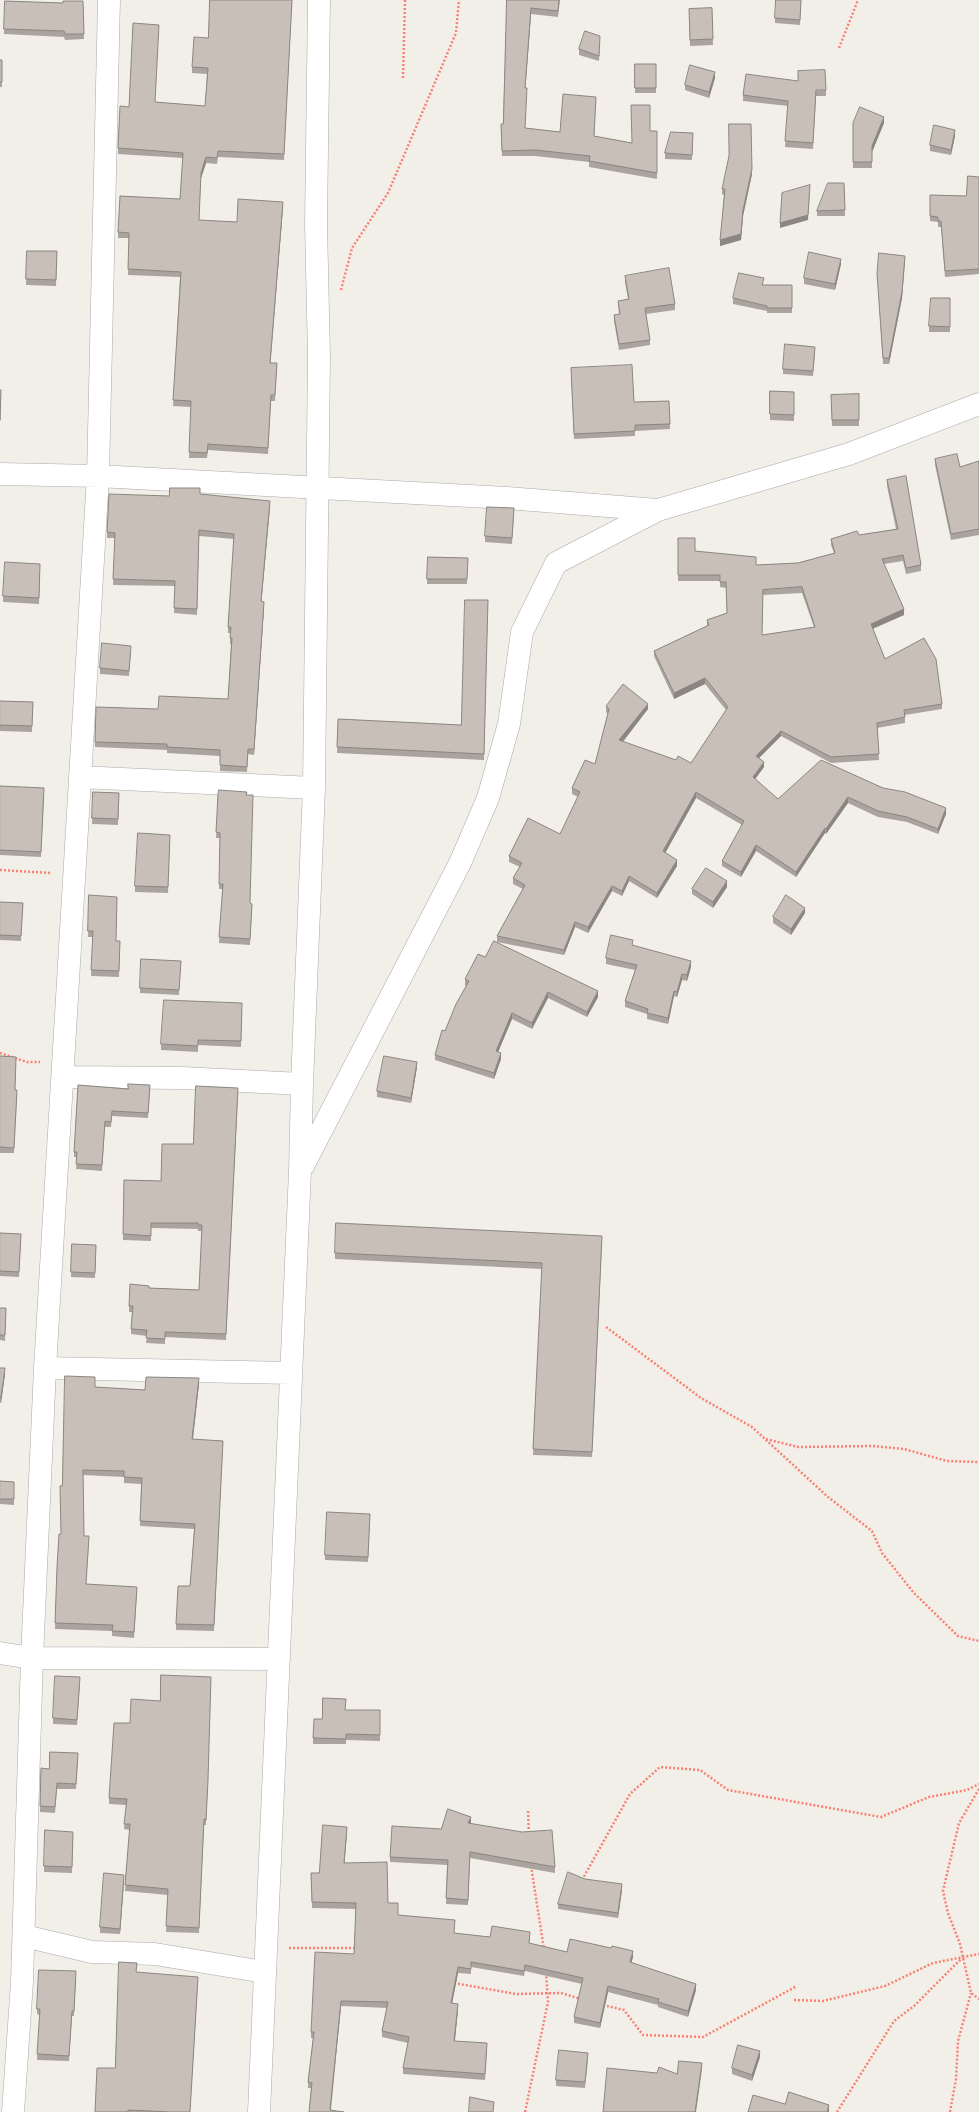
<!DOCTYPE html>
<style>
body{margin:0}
canvas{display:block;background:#f2efe9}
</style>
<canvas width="979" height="2112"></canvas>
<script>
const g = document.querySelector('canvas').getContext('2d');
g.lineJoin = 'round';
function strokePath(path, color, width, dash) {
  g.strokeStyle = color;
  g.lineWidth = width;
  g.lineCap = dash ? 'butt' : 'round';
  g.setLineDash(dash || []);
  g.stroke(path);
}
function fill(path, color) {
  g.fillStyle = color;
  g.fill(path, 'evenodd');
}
const path = new Path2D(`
 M839 48 858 0
 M403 78 405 0
 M341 290 352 248 388 193 456 33 459 0
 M0 870 51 873
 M0 1053 27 1062H40
 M606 1327 701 1398 752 1427 828 1497 872 1531 882 1553 914 1593 958 1636 979 1641
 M766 1439 798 1447 873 1446 904 1449 947 1461 979 1462
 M979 1789 959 1823 943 1891 948 1913 960 1944 971 1993 979 1999
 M528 1811 529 1835
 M531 1866 544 1949
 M582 1880 630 1794 660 1767 700 1770 728 1790 881 1817 929 1797 967 1790 979 1784
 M289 1948H356
 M454 1983 516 1994 561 1993 581 1999
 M794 2000 823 2001 885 1986 933 1963 979 1954
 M603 2005 624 2010 643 2035 703 2037 797 1986
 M525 2112 548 2002 546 1972
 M837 2112 894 2021 914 2006 962 1958
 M950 2112 956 2079 958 2041 971 1993`);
const minor = new Path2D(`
 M0 474 98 476 507 498 658 510
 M80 777 314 788
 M64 1077 182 1078 302 1084
 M303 1166 460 863 488 798 509 724 522 632 556 563 658 510 849 454 979 404
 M45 1368 291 1373
 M0 1653 32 1658 279 1659
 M24 1936 92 1952 155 1954 264 1972
 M13 2112 22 1982 32 1658 45 1368 98 476 109 0
 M259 2112 300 1171 302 1084 314 788 319 357 316 224 319 0`);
const wall = new Path2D(`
 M292 0 284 160 218 157 217 164 206 163 201 178 199 220 237 222 283 207 270 363H277L275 401H271L268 454 208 450 207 458H189L191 407 173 406 180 277 128 275 129 238H118V232L180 199 183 158 118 154V148L129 107 156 102 205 106 207 74 192 73V67L208 38Z
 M507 0H560L558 17 531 14 525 88V128L560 132 596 102 594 136 632 143 650 131H657V179L589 167V162L535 156H502L501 124H503Z
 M5 1 63 3 83 1 84 39 65 40 64 37 4 34Z
 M801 4 800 25 775 23V18Z
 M712 8 713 45 690 46 689 9Z
 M600 42 599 61 579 55V49Z
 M0 60H2V87H0Z
 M635 64H656V93H635Z
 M715 78 709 98 685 90V85Z
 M826 90V96H816L813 149 785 147 788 106 743 101V95Z
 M853 123H884L872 152V168H853Z
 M955 136 951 155 930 151V145Z
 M693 139 692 160 665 159V153Z
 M752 174 743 216 741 240 720 246 724 195 722 194V189Z
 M979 177V274L945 277 941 227H938V222L930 221V195L966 196Z
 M844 183 845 216H817V211Z
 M27 251H57L56 286 26 285Z
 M905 262 902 298 889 364H883L877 274Z
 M841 264 835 290 804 284V278Z
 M625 276 675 304V310L646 314 650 340V345L619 350 614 321V315L619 314 618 301 628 299 625 282Z
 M764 284 763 285H792V313H767V311L733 304V298Z
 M950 298V332H929V326Z
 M815 353 813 376 783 374V369Z
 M571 374 634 402 669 401 670 429 635 431V436L574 439Z
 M770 391 794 392V421L770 420Z
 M859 394V426H832L831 395Z
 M935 459 960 467 979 461V535L951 540 935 465Z
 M887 480 921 565V571L906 574 903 561 884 564 904 615 873 629 885 659 942 704V709L905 715V723L877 728 879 760 831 763 781 736 759 758 764 767 755 779 778 799 883 788 946 814 938 834 907 822 878 817 848 803 826 834 825 833 796 877 756 851 741 877 722 866V861L742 825 696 798 665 853 677 866 657 898 629 881 622 896 612 891 588 933 575 927 564 955 497 942V936L523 889 513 884V878L520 867 509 862V856L560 834 578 797 572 794V788L595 764 608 714 606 712V706L648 709 623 742 676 760 691 763 726 710 705 684 674 699 654 656V651L707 626V620L727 613 726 588 720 587V581H678V538L695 551 756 565 798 563 834 553 831 545V539L859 535 896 529 887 486ZM802 593 814 627 762 635 763 595Z
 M200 494 270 506 261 602 264 607 254 755 248 754 247 772 220 771V756L167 753V750L95 747V742L158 709 228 699 231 644H230V633H228V627L234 539 199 536 197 615 174 613 175 586 113 585 115 538H107V532L169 496Z
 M514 514 512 544 485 542V536Z
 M428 557 468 558 467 584H427Z
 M40 570 39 604 3 602V596Z
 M488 600 484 760 337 753 338 719 461 725Z
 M131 651 129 676 100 674V668Z
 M0 701 33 702 32 732 0 731Z
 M0 786 44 794 41 857 0 855Z
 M93 792 119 793 118 825 92 824Z
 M218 794 252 909 250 945 219 943 223 889H219L220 838H216Z
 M170 835 168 893 135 892V886Z
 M727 887 713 908 692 894V889Z
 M89 895 116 941H120L119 977 91 976 93 937H88Z
 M0 902 23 903 21 941 0 940Z
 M805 913 791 935 773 923V917Z
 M633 945 691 967 687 981 682 980 677 997 674 996 668 1024 647 1019V1014L625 1007V1001L635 970 606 964V958Z
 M485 957 598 997 587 1017 548 998 532 1029 512 1019 498 1052 501 1059 494 1079 435 1060V1055L445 1031 466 986 465 985V979Z
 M181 961 179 995 140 993V988Z
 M242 1009 241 1047 198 1045V1052L161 1050V1044Z
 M0 1056 16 1090 17 1096 14 1153H0Z
 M417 1067 411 1103 377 1097V1091Z
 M78 1085 150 1090 148 1118 112 1116 111 1127H105L102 1171 76 1169 77 1157H74V1152Z
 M238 1093 226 1340 165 1337V1344L146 1343 147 1336 131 1334 132 1312H129V1306L149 1288 199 1290 202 1231H198V1229L151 1228V1241L123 1240 124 1180 161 1181 193 1144Z
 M0 1233 21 1234 19 1277 0 1276Z
 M602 1242 592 1457 533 1455 542 1269 335 1259V1253Z
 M72 1244 96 1245 95 1278 71 1277Z
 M0 1308H6L5 1341 0 1340Z
 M0 1368 5 1374 1 1403H0Z
 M199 1384 193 1440 223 1441 214 1631 176 1630V1624L190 1586 194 1529 140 1526 141 1484 124 1483V1477L83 1475 84 1536 89 1542 86 1584 137 1593 134 1638 112 1636V1631L55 1629 57 1567 61 1534 62 1486 95 1387 145 1390Z
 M0 1481 14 1482V1505L0 1504Z
 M370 1514 368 1562 325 1560V1555Z
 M80 1683 77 1725 53 1724V1718Z
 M346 1710H380V1741L346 1740V1744H313V1738Z
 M78 1759 76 1789H57L55 1813 40 1812 41 1768 49 1769Z
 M208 1786 206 1825H204L199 1933 166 1932 168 1895 125 1891 130 1830 124 1829 126 1805 109 1804V1798Z
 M471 1822 470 1823 555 1867V1873L470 1858 468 1905 446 1904 447 1865 390 1862V1857L441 1829Z
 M347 1833 344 1863 388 1903 398 1915 454 1933 490 1937 530 1938 529 1943 567 1952 633 1957 631 1963 696 1990 688 2017 658 2007V2005L608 1992 600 2028 574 2023V2017L582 1984 525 1971 524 1976 471 1967V1974L458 1973 452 2003 458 2010 455 2041 487 2049 485 2080 403 2074V2068L408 2043 382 2037V2031L387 2008 341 2006 331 2110 309 2112 311 2088H308V2082L313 2038H311V2032L354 1954 356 1909 312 1908 311 1873H319Z
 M73 1837 72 1873 44 1872V1866Z
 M585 1879 622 1890 618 1918 558 1909V1904Z
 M124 1880 120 1934 100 1933V1927Z
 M136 1972 198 1982 190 2112H95L115 2068Z
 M76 1977 74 2016H72L69 2061 37 2060 40 2015 37 2014V2009Z
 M760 2057 752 2081 732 2074V2068Z
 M588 2059 585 2088 556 2086V2080Z`);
const shadedWall = new Path2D(`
 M531 8V14L525 94V88Z
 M715 72V78L709 98V92Z
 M884 117V123L872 152V146Z
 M955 130V136L951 155V150Z
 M206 157V163L201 178V173Z
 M752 169V174L743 216 741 240 720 246V240L743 210Z
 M810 185 808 220 780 228V223Z
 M283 202V207L270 369V363Z
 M905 256 902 298 889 364V358Z
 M841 259V264L835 290V284Z
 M270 501V506L261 607V601Z
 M264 602V607L254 755V749Z
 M904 609V615L871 629V624Z
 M705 678V684L674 699V693Z
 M648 704V709L619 746V740Z
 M781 731V736L756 761V756Z
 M764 762V767L753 782V777Z
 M696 792V798L663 857V851Z
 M848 797V803L826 834V829Z
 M946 808V814L938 834V829Z
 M825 828V833L796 877V872Z
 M756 845V851L741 877V872Z
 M677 860V866L657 898V893Z
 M629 876V881L622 896V891Z
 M727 881V887L713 908V902Z
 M612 886V891L588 933V927Z
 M805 908V913L791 935V929Z
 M575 922V927L564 955V950Z
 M691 961V967L687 981V975Z
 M682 974V980L677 997V992Z
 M598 991V997L587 1017V1012Z
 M674 991V996L668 1024V1018Z
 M548 992V998L532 1029V1023Z
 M512 1013V1019L496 1057V1051Z
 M501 1053V1059L494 1079V1073Z
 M417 1062V1067L411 1103V1098Z
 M5 1368V1374L1 1403V1397Z
 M199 1378V1384L192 1445V1439Z
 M471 1817V1822L468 1829V1823Z
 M347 1827V1833L344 1869V1863Z
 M124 1875V1880L120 1934V1929Z
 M622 1884V1890L618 1918V1913Z
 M633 1951V1957L630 1968V1962Z
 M458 1967V1973L451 2009V2003Z
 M696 1984V1990L688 2017V2011Z
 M608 1986V1992L600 2028V2023Z
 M341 2001V2006L330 2112Z
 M458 2004V2010L454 2047V2041Z
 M760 2051V2057L752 2081V2075Z
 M702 2063V2069L696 2112H695Z
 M829 2105V2112H827Z`);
const building = new Path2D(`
 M210 0H292L284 154 218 151 217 158 206 157 201 173 199 220 237 222 238 199 283 202 270 363H277L275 395H271L268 448 208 444 207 453 189 452 191 401 173 400 181 272 128 269 129 233 118 232 120 196 180 199 183 153 118 148 120 106 129 107 133 23 159 25 155 102 205 106 208 68 192 67 194 37 208 38Z
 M507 0H559L558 11 531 8 525 88H527L525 128 560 132 563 94 596 97 594 136 632 143 631 105H650V131H657V173L589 161 590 156 535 150 502 151 501 124H503Z
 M776 0H801L800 20 775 18Z
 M5 1 63 3V1H83L84 34H65L64 31 4 29Z
 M712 8 713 39 690 40 689 9Z
 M585 31 600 36 599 56 579 49Z
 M0 60H2V82H0Z
 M635 64H656V88H635Z
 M690 65 715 72 709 92 685 85Z
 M825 70 826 90H816L813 143 785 141 788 101 743 95 746 74 798 81V71Z
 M860 107 884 117 872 146V162H853V123Z
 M729 124H751L752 169 743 210 741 234 720 240 725 189H722L729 156Z
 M934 125 955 130 951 150 930 145Z
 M671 132 693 133 692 155 665 153Z
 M968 176 979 177V269L945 271 941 221H938V217L930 216V195L966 196Z
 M828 183H844L845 210 817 211Z
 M810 185 808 215 780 223 782 193Z
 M27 251H57L56 280 26 279Z
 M809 252 841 259 835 284 804 278Z
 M879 253 905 256 902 292 889 358H883L877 274Z
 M669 268 675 304 645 308 650 340 619 344 614 315 620 314 618 301 629 299 625 276Z
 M739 273 764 278 762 285H792V308H767V306L733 298Z
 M931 298H950V327L929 326Z
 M785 344 815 347 813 371 783 369Z
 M632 365 634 402 669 401 670 424 635 425V431L574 434 571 368Z
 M0 390H1L0 420Z
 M770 391 794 392V415L770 414Z
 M859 394V420H832L831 395Z
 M957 454 960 467 979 461V529L951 534 935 459Z
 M906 476 921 565 906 568 903 555 882 559 904 609 871 624 885 659 924 638 936 659 942 704 904 710 905 717 877 723 879 754 831 757 781 731 756 756 764 762 753 777 778 799 821 760 883 788 905 792 946 808 938 829 907 817 878 811 848 797 826 829 825 828 796 872 756 845 741 872 722 861 744 821 696 792 663 851 677 860 657 893 629 876 622 891 612 886 588 927 575 922 564 950 497 936 525 885 513 878 522 863 509 856 528 818 560 834 580 792 572 788 585 760 595 764 609 709 606 706 623 684 648 704 619 740 676 760 678 756 691 763 728 707 705 678 674 693 654 651 709 625 707 620 727 613 726 582H720V575H678V538H695V551L756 557V565L798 563 835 553 831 539 857 531 859 535 898 529 887 480ZM802 587 815 627 762 635 763 590Z
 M170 488H200V494L270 501 261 601 264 602 254 749H248L247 767 220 765V750L167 747V744L95 742 96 707 158 709 159 696 228 699 232 638H230L231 627H228L234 534 199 530 197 609 174 608 175 581 113 579 115 533 107 532 109 494 169 496Z
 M487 507 514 508 512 538 485 536Z
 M428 557 468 558 467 579H427Z
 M5 562 40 564 39 598 3 596Z
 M465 600H488L484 754 337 747 338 719 461 725Z
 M102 643 131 646 129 671 100 668Z
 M0 701 33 702 32 726 0 725Z
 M0 786 44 788 41 852 0 850Z
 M219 790 247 792 246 795H253L250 903 252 904 250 939 219 937 223 884H219L220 833 216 832 218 794Z
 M93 792 119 793 118 819 92 818Z
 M138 833 170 835 168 887 135 886Z
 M706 868 727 881 713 902 692 889Z
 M89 895 117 897 116 941H120L119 971 91 970 93 931H88Z
 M786 895 805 908 791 929 773 917Z
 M0 902 23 903 21 936 0 935Z
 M611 935 633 940 632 945 691 961 687 975 682 974 677 992 674 991 668 1018 647 1013 648 1009 625 1001 637 965 606 958Z
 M494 941 598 991 587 1012 548 992 532 1023 512 1013 496 1051 501 1053 494 1073 435 1055 442 1030 445 1031 456 1004 469 981 465 979 478 954 485 957Z
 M141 959 181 961 179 990 140 988Z
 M164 1000 242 1003 241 1041 198 1040V1046L161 1044Z
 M0 1056 16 1057 15 1090H17L14 1148 0 1147Z
 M384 1056 417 1062 411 1098 377 1091Z
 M128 1084 150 1085 148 1113 112 1111 111 1122 105 1121 102 1165 76 1164 77 1152H74L78 1085 128 1089Z
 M196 1086 238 1088 226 1334 165 1332V1339L146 1338 147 1330 131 1329 133 1306H129L130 1284 149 1286V1288L199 1290 202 1225H198V1223H151V1236L123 1234 124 1180 161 1181 162 1144H193Z
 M336 1223 602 1236 592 1452 533 1449 542 1263 335 1253Z
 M0 1233 21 1234 19 1272 0 1271Z
 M72 1244 96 1245 95 1273 71 1272Z
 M0 1308H6L5 1335H0Z
 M0 1368H5L1 1397H0Z
 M65 1376 95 1377V1387L145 1390 146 1377 199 1378 192 1439 223 1441 214 1625 176 1624 178 1586H190L195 1524 140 1521 142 1478 124 1477V1471L83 1470 84 1536H89L86 1584 137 1587 134 1632 112 1631 113 1625 55 1623 57 1567 59 1534H61L60 1486H62Z
 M0 1481 14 1482V1499H0Z
 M327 1512 370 1514 368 1557 325 1555Z
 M161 1675 211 1677 208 1780 206 1820 204 1819 199 1928 166 1926 168 1889 125 1885 130 1824H124L127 1799 109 1798 114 1723H130L131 1699 160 1701Z
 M55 1676 80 1677 77 1720 53 1718Z
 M323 1698 346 1699 345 1710H380V1735L346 1734V1739L313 1738 314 1719H322Z
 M50 1752 78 1753 76 1784 57 1783 55 1807 40 1806 41 1768 49 1769Z
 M448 1809 471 1817 468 1823 522 1832 552 1830 555 1867 470 1852 468 1900 446 1898 448 1860 390 1857 392 1826 441 1829Z
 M323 1825 347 1827 344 1863 387 1862 388 1903H398V1915L455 1920 454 1933 490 1937 492 1926 530 1932 529 1943 567 1952 570 1939 611 1948 612 1946 633 1951 630 1962 696 1984 688 2011 658 2002 659 1999 608 1986 600 2023 574 2017 583 1978 525 1965 524 1971 471 1962V1969L458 1967 451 2003 458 2004 454 2041 487 2043 485 2074 403 2068 409 2037 382 2031 388 2002 341 2001 330 2110 344 2112H309L312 2083 308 2082 314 2032H311L315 1952 354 1954 356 1903 312 1902 311 1873H319Z
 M45 1830 73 1832 72 1867 44 1866Z
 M568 1872 585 1879 622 1884 618 1913 558 1904Z
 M104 1873 124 1875 120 1929 100 1927Z
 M119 1962 137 1963 136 1972 198 1977 190 2112H170L128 2110V2112H95L97 2068H115Z
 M39 1970 76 1971 74 2011H72L69 2056 37 2054 40 2009H37Z
 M738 2045 760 2051 752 2075 732 2068Z
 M559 2050 588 2053 585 2082 556 2080Z
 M679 2061 702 2063 695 2112H603L607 2068 657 2073 659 2067 677 2074Z
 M789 2092 829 2105 827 2112H748L753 2095 785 2104Z
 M470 2097 494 2102 493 2112H469Z`);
strokePath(minor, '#a9a9a9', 23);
strokePath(path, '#fa8072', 2.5, [2, 2]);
strokePath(minor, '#fff', 22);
fill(wall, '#aba49e');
fill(shadedWall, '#8b8681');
fill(building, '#c7bfb8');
strokePath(building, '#8b8681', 1);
</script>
